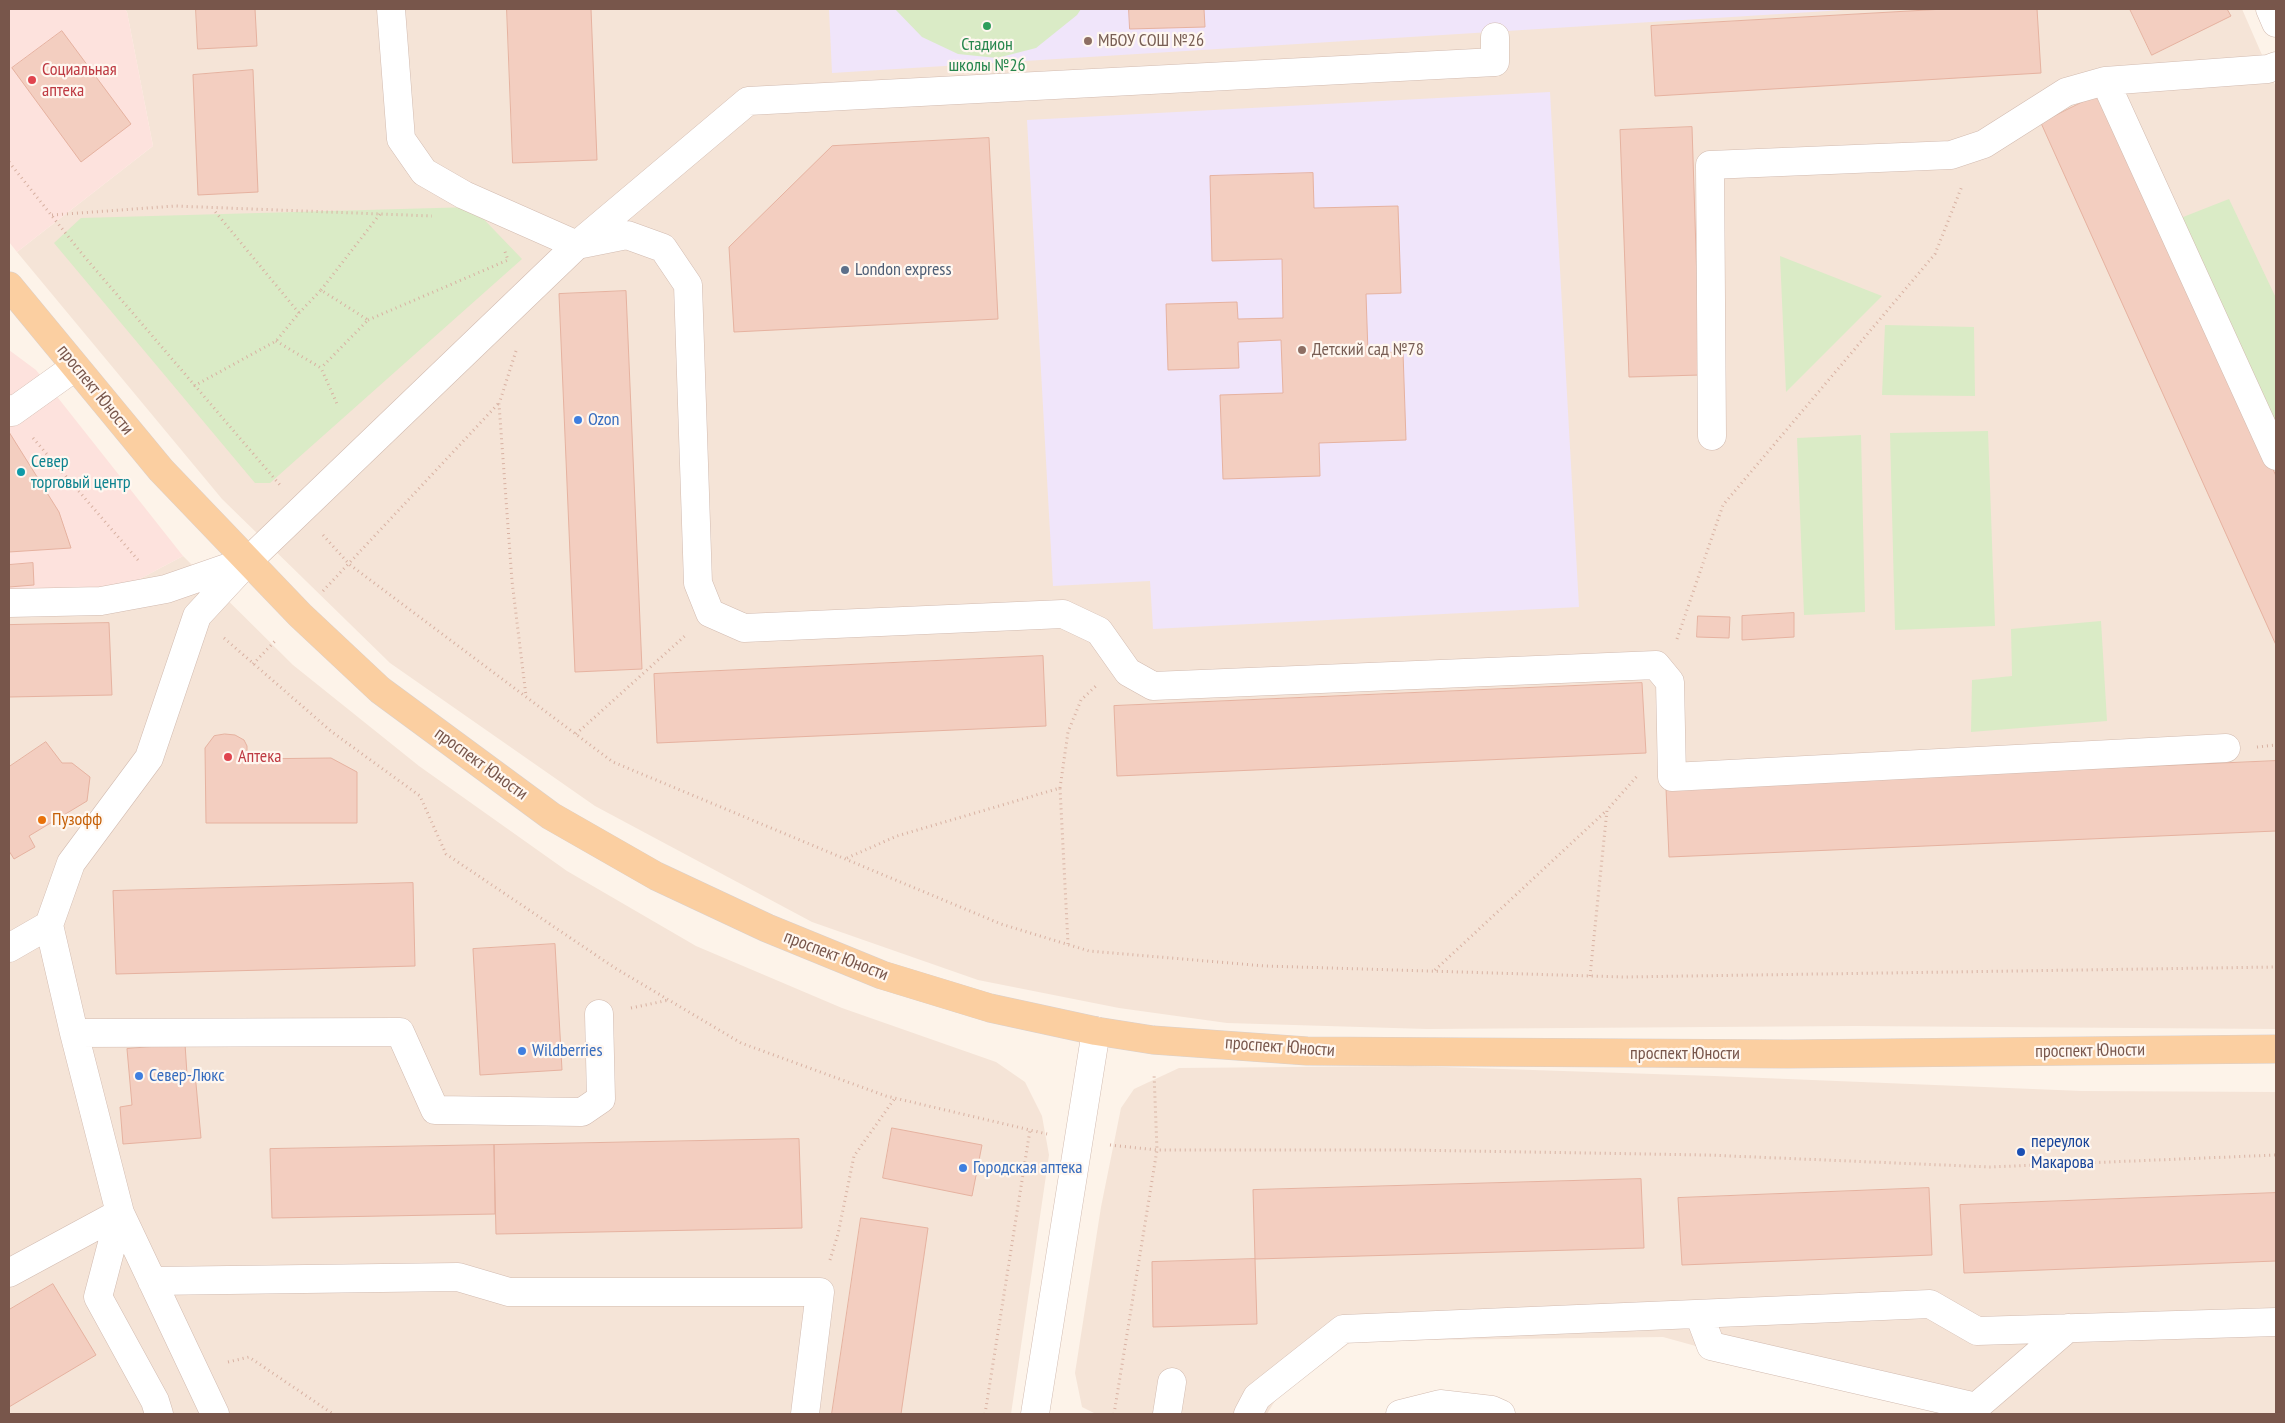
<!DOCTYPE html>
<meta charset="utf-8">
<style>
body{margin:0}
#map{position:relative;width:2285px;height:1423px;overflow:hidden;background:#fdf3e9;font-family:"PT Sans Narrow",sans-serif}
canvas{display:block}
.frame{position:absolute;inset:0;border:10px solid #78564b;pointer-events:none}
</style>
<div id="map">
<canvas width="2285" height="1423"></canvas>
<div class="frame"></div>
</div>
<script>
const g = document.querySelector('canvas').getContext('2d');
g.lineJoin = 'round';
function fill(path, color) {
  g.fillStyle = color;
  g.fill(path, 'evenodd');
}
function strokePath(path, color, width, dash) {
  g.strokeStyle = color;
  g.lineWidth = width;
  g.lineCap = dash ? 'butt' : 'round';
  g.setLineDash(dash || []);
  g.stroke(path);
}
function label(font, color, halo, rows, align = 'center') {
  g.font = font + ' "PT Sans Narrow",sans-serif';
  g.lineWidth = 4.5;
  g.setLineDash([]);
  g.textBaseline = 'middle';
  g.strokeStyle = halo;
  g.fillStyle = color;
  for (const [text, x, y, turn = 0] of rows) {
    g.save();
    g.translate(x, y);
    g.rotate((+turn || 0) * Math.PI / 180);
    g.textAlign = isNaN(turn) ? turn : align;
    if (halo) g.strokeText(text, 0, 0);
    g.fillText(text, 0, 0);
    g.restore();
  }
}
const residential = new Path2D(`
 M125 9H2242L2276 87V1029L1855 1026 1427 1029 1227 1023 1119 1008 978 980 812 922 595 806 390 663 222 499 17 252 153 146 127 12Z
 M183 556 293 665 419 766 567 871 696 946 842 1008 996 1062 1025 1082 1042 1116 1049 1155 1011 1414H9V593L117 591Z
 M1412 1066 1714 1076 2082 1091 2276 1092V1414H1943L1663 1337 1352 1341 1276 1399 1267 1414H1096L1082 1407 1075 1373 1101 1207 1121 1108 1134 1089 1179 1068Z`);
const commercial = new Path2D(`
 M9 9H125L127 12 153 146 17 252 9 242Z
 M9 350 36 370 183 556 117 591 9 593Z`);
const education = new Path2D(`
 M829 9H1860L832 73Z
 M1550 92 1579 607 1153 629 1150 581 1053 586 1027 120Z`);
const green = new Path2D(`
 M895 9H1081L1077 15 1036 48 997 58 958 54 922 37Z
 M2229 199 2276 298V433L2178 219Z
 M472 207 522 259 270 483H255L54 243 81 218Z
 M1780 256 1882 296 1786 392Z
 M1885 325 1974 327 1975 396 1882 395Z
 M1988 431 1995 626 1895 630 1890 433Z
 M1861 435 1865 612 1804 615 1797 438Z
 M2101 621 2107 721 1971 732 1972 680 2012 676 2011 629Z`);
const building = new Path2D(`
 M196 9H255L257 46 198 49Z
 M507 9H591L597 160 513 163Z
 M1129 9H1204L1205 27 1130 29Z
 M1945 9H2037L2041 73 1655 96 1651 26Z
 M2130 9H2227L2231 16 2152 55Z
 M62 31 131 124 81 162 12 68Z
 M253 70 258 192 198 195 193 75Z
 M2103 92 2276 476V645L2041 123Z
 M1692 127 1700 375 1629 377 1620 130Z
 M989 138 998 319 734 332 729 247 832 146Z
 M1313 173 1314 208 1398 206 1401 293 1366 294 1368 353 1403 352 1406 440 1319 443 1320 476 1223 479 1220 395 1283 393 1281 340 1238 342 1239 368 1168 370 1166 304 1237 302 1238 319 1283 318 1282 259 1212 261 1210 176Z
 M626 291 642 669 575 672 559 294Z
 M9 432 59 512 71 548 9 552Z
 M33 563 34 585 9 587V565Z
 M1794 613V637L1742 640V616Z
 M1698 616 1730 617 1729 638 1697 637Z
 M109 623 112 695 9 697V625Z
 M1043 656 1046 726 657 743 654 674Z
 M1642 683 1646 753 1117 776 1114 706Z
 M225 734 235 735 244 740 247 746V759L331 758 357 772V823H206L205 748 214 736Z
 M46 742 62 763H72L90 777 87 801 29 836 35 847 14 859 9 851V767Z
 M2276 761V831L1669 857 1666 788Z
 M413 883 415 966 116 974 113 891Z
 M555 944 562 1070 480 1075 473 949Z
 M185 1044 187 1074 195 1073 201 1138 123 1144 120 1107 132 1105 127 1049Z
 M892 1128 982 1145 972 1196 883 1178Z
 M799 1139 802 1228 496 1234 494 1145Z
 M494 1145 495 1214 272 1218 270 1149Z
 M1641 1179 1644 1248 1255 1259 1253 1190Z
 M1929 1188 1932 1255 1682 1265 1678 1198Z
 M2276 1193V1261L1964 1273 1960 1205Z
 M861 1218 928 1228 901 1414H832Z
 M1255 1259 1257 1324 1153 1327 1152 1262Z
 M53 1284 96 1355 9 1407V1310Z`);
const path = new Path2D(`
 M9 162 83 255 280 485
 M52 215 175 206 432 216
 M321 290 380 214
 M299 313 321 290 368 320 321 368
 M368 320 508 260 504 249
 M276 341 321 368 338 406
 M516 351 499 404 512 581 526 696
 M194 386 276 341 299 313 213 209
 M33 438 138 560
 M323 535 349 564 613 762 1001 924 1089 951 1265 966 1624 977 2276 967
 M323 591 498 404
 M224 638 332 732 420 796 446 854 615 968 741 1043 886 1096 1047 1134
 M1677 639 1723 505 1935 254 1962 186
 M253 664 277 639
 M576 734 687 634
 M2257 747 2276 745
 M1060 788 1068 732 1081 700 1098 684
 M847 858 897 836 1060 788 1068 944
 M1435 970 1606 811
 M1590 976 1607 810 1639 774
 M631 1008 669 1000
 M1110 1145 1157 1150H1408L1707 1155 1990 1167 2276 1155
 M830 1260 838 1234 854 1156 895 1098
 M228 1362 249 1357 333 1414
 M985 1414 1030 1130
 M1114 1414 1157 1150 1154 1073`);
const minor = new Path2D(`
 M391 9 401 139 424 172 464 195 577 245 627 235 663 248 688 285 698 583 710 613 744 628 1063 614 1099 631 1128 672 1153 686 1656 665 1670 682 1672 777 2226 748
 M2270 9 2276 23
 M2105 81 2276 456
 M9 409 12 412 75 367
 M1712 436 1710 165 1951 155 1984 144 2066 92 2105 81 2268 69 2276 66
 M9 603 101 601 166 589 244 562
 M9 948 49 925
 M74 1033 400 1032 435 1110 582 1112 601 1099 599 1014
 M120 1213 98 1297 155 1401 159 1414
 M9 1273 120 1213
 M152 1281 458 1277 509 1292H820L805 1414
 M1699 1314 1711 1346 1976 1407 2068 1328
 M215 1414 120 1213 74 1033 49 925 71 863 149 758 197 616 248 561 577 245 748 101 1495 62V37
 M1035 1414 1096 1031
 M1167 1414 1172 1382
 M1248 1414 1257 1397 1343 1329 1930 1304 1977 1331 2276 1322
 M1400 1414 1440 1404 1492 1410 1501 1414`);
const major = new Path2D(`
 M9 286 161 470 300 615 380 690 551 816 656 876 767 928 882 975 990 1008 1096 1031 1153 1040 1307 1051 1788 1054 2276 1049`);
const markers = [
 [987,26,5,"#2e9e5b"],
 [1088,41,5,"#8d6e63"],
 [32,80,5,"#e0444e"],
 [845,270,5,"#5c6f8a"],
 [1302,350,5,"#8d6e63"],
 [578,420,5,"#3f7fe0"],
 [21,472,5,"#0f9aa8"],
 [228,757,5,"#e0444e"],
 [42,820,5,"#e8710a"],
 [522,1051,5,"#3f7fe0"],
 [139,1076,5,"#3f7fe0"],
 [2021,1152,5,"#1a4fb4"],
 [963,1168,5,"#3f7fe0"]
];
const educationNames = [
 ["МБОУ СОШ №26",1098,41],
 ["Детский сад №78",1312,350]
];
const leisureNames = [
 ["Стадион",987,45],
 ["школы №26",987,66]
];
const healthNames = [
 ["Социальная",42,70],
 ["аптека",42,91],
 ["Аптека",238,757]
];
const serviceNames = [
 ["London express",855,270]
];
const streetNames = [
 ["проспект Юности",95,390,51],
 ["проспект Юности",481,764,36],
 ["проспект Юности",836,956,21],
 ["проспект Юности",1280,1047,4],
 ["проспект Юности",2090,1051,-1],
 ["проспект Юности",1685,1054]
];
const shopNames = [
 ["Ozon",588,420],
 ["Wildberries",532,1051],
 ["Север-Люкс",149,1076],
 ["Городская аптека",973,1168]
];
const cultureNames = [
 ["Север",31,462],
 ["торговый центр",31,483]
];
const foodNames = [
 ["Пузофф",52,820]
];
const transitNames = [
 ["переулок",2031,1142],
 ["Макарова",2031,1163]
];
fill(residential, '#f5e4d7');
fill(commercial, '#fde2dd');
fill(education, '#f0e5fa');
fill(green, '#daebc6');
fill(building, '#f3cec0');
strokePath(building, '#e6b2a0', 1);
strokePath(minor, '#d2bbb0', 29);
strokePath(major, '#d9d0cd', 29);
strokePath(path, '#d8b1a2', 3, [1, 4]);
strokePath(minor, '#fff', 28);
strokePath(major, '#fbcfa1', 28);
for (const [x, y, r, color] of markers) {
  const dot = new Path2D();
  dot.arc(x, y, r, 0, 2 * Math.PI);
  g.fillStyle = color;
  g.fill(dot);
  strokePath(dot, '#fff7f0', 2);
}
label('18px', '#785e54', '#fff7f0', educationNames, 'left');
label('18px', '#27864d', '#fff7f0', leisureNames);
label('18px', '#be3a42', '#fff7f0', healthNames, 'left');
label('18px', '#4e5e75', '#fff7f0', serviceNames, 'left');
label('18px', '#78564b', '#fff7f0', streetNames);
label('18px', '#366cbe', '#fff7f0', shopNames, 'left');
label('18px', '#0d838f', '#fff7f0', cultureNames, 'left');
label('18px', '#c56008', '#fff7f0', foodNames, 'left');
label('18px', '#164399', '#fff7f0', transitNames, 'left');
</script>
